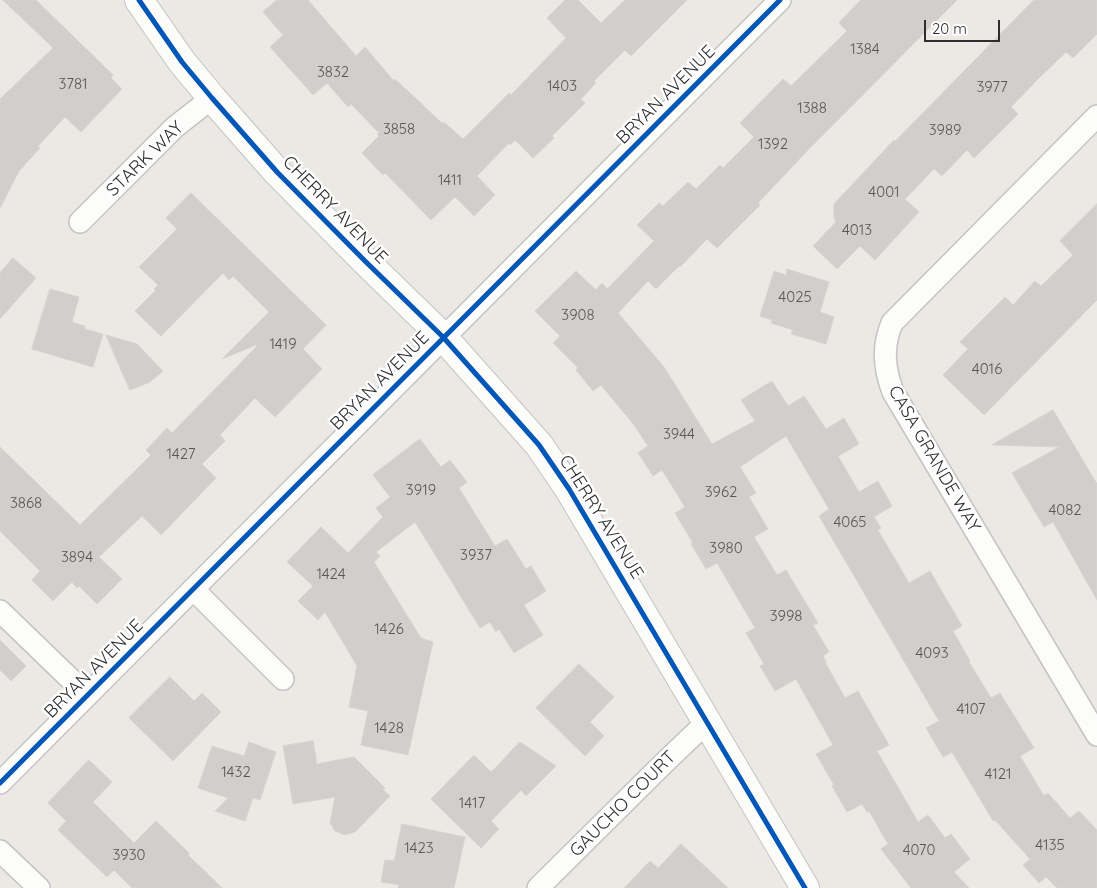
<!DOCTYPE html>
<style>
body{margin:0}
#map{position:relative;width:1097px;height:888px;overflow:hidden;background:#ece8e4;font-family:Quicksand,sans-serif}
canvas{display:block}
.scale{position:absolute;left:924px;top:20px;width:76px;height:22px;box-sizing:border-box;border:2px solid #2e2e2e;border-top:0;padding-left:6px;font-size:15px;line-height:18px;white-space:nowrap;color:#2e2e2e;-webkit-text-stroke:4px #fff;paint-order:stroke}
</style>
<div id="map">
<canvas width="1097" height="888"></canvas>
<div class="scale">20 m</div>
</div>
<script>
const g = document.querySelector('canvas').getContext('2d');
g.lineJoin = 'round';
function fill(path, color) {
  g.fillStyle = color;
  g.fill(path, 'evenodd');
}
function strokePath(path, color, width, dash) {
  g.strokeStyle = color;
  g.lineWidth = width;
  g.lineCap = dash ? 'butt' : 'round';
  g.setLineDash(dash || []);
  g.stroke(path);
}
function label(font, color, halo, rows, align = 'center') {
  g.font = font + ' Quicksand,sans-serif';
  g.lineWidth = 5;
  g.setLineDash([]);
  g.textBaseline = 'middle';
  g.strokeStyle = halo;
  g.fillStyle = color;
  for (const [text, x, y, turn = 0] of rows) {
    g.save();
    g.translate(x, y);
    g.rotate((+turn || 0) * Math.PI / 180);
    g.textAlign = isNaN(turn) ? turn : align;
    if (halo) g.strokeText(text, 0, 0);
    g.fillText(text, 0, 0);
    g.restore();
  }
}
const building = new Path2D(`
 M3 0H36L113 75 111 78 122 89 81 132 65 117 38 146 40 148 19 171 0 208V99L53 48Z
 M277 0H308L356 56 365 47 394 81 395 79 443 124 444 122 463 139 509 93 511 95 566 38 547 18 565 0H578L601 23 625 0H687L631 56 625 50 594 81 596 83 581 99 585 103 552 136 554 138 533 158 515 140 510 145 509 143 477 176 495 195 474 216 455 197 431 220 385 173 383 175 362 153 379 136 377 134 379 133 351 104 348 107 327 83 313 95 270 47 283 35 263 12Z
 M861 0H957L807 151 758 203 760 205 717 248 707 239 680 267 679 266 656 289 648 281 618 313 664 367 712 444 755 421 741 400 772 381 788 406 804 396 826 429 844 418 859 444 838 456 859 492 878 481 892 506 874 517 881 528 878 530 909 583 930 571 962 626 953 631 970 661 969 662 991 698 1000 693 1034 748 1020 756 1044 796 1048 793 1070 818 1079 811 1097 830V888H1057L1046 877 1039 883 1023 865 1030 859 995 820 993 821 952 752 943 757 926 728 939 721 819 516 829 509 786 436 740 467 756 493 749 497 768 529 754 537 777 575 786 570 818 623 813 625 829 652 823 656 826 662H825L845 698 858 691 889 745 877 751 918 822 928 815 945 838 951 834 970 859 954 872 969 888H911L881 849 888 844 869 811 867 812 862 804 847 812 832 786 834 785 816 754 833 745 796 679 775 691 760 666 764 664 746 633 755 628 717 563 706 569 691 544 693 543 675 513 685 507 662 470 653 476 638 453 648 446 634 425 601 385 593 391 576 370 578 368 553 343 560 336 535 311 576 271 596 290 602 283 607 289 654 241 637 225 659 203 663 206 688 182 696 189 720 165 723 168 754 137 740 123 783 79 791 86 847 31 839 23Z
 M1034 0H1097V34L1073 58 1066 52 1038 79 1011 107 1018 114 974 158 967 150 942 176 934 169 905 199 919 212 875 260 860 246 837 269 813 246 836 222 834 218V204L894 140 895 141Z
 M191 193 326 325 303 349 322 369 275 417 255 398 220 435 225 441 202 464 216 478 161 535 142 516 99 557 122 579 97 604 79 586 77 588 72 582 53 601 32 580 40 571 0 531V447L80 525 151 455 146 450 167 428 172 433 257 346 256 345 222 359 269 312 233 276 229 280 223 273 161 336 135 311 156 290 154 289 158 285 139 267 177 229 166 218Z
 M1097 204V300L984 415 943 375 968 349 960 342 1005 297 1013 305 1035 281 1041 286 1073 255 1060 241Z
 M13 258 36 278 0 319V273Z
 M787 269 829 282 820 312 834 317 826 344 791 334 793 330 771 323 772 320 760 316 774 271 786 275Z
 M50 289 79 297 72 322 85 326V329L103 334 93 367 32 349Z
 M106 335 137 344 163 371 150 382 130 390Z
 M1053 410 1097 484V600L1053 522 1044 527 1012 473 1059 447 992 445Z
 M420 439 441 467 450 460 467 482 459 488 495 546 507 539 526 569 531 566 546 591 524 605 543 635 514 653 499 629 496 632 490 622 480 628 415 522 376 552 380 556 374 562 421 638 433 642 408 755 361 745 368 711 349 707 357 666 325 612 318 620 298 601 313 586 287 562 321 527 348 553 383 517 376 508 390 497 373 475Z
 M0 640 26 666 11 681 0 670Z
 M579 664 614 697 590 722 604 736 585 756 536 708Z
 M170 677 194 701 202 693 221 712 173 761 129 718Z
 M313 741 317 764 354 757 385 788 383 790 390 796 355 832 345 835 335 831 330 823 335 797 293 804 283 746Z
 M249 742 276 752 260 800 253 798 245 821 215 811 228 798 198 788 212 746 244 756Z
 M520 742 556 766 526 796 521 790 491 821 499 829 481 848 431 799 474 755 491 772Z
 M89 760 112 782 93 802 134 843 156 821 189 853 188 855 222 888H132L114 870 107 877 58 830 66 821 48 803Z
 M402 824 465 837 454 888H398L399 885 381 882 385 860 394 861Z
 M681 844 728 888H624L650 861 658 868Z`);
const street = new Path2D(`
 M1097 116 892 323C882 347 884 368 893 392L1097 735
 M80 222 175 127 212 98
 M193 589 283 679
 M0 611 87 695
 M0 783 780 0
 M0 851 39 888
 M538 888 663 764 708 721`);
const secondary = new Path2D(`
 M139 0 182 62 212 98 277 172 365 261 443 337 539 445 569 489 805 888`);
const cycleway = new Path2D(`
 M139 0 182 62 212 98 277 172 365 261 443 337 539 445 569 489 805 888
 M0 783 780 0`);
const numberNames = [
 ["1384",865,49],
 ["3832",333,72],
 ["3781",73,84],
 ["1403",562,86],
 ["3977",992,87],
 ["1388",812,108],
 ["3858",399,129],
 ["3989",945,130],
 ["1392",773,144],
 ["1411",450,180],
 ["4001",884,192],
 ["4013",857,230],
 ["4025",795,297],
 ["3908",578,315],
 ["1419",283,344],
 ["4016",987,369],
 ["3944",679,434],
 ["1427",181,454],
 ["3919",421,490],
 ["3962",721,492],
 ["3868",26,503],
 ["4082",1065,510],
 ["4065",850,522],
 ["3980",726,548],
 ["3937",476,555],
 ["3894",77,557],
 ["1424",331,574],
 ["3998",786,616],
 ["1426",389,629],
 ["4093",932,653],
 ["4107",971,709],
 ["1428",389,728],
 ["1432",236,772],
 ["4121",998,774],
 ["1417",472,803],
 ["4135",1050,845],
 ["1423",419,848],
 ["4070",919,850],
 ["3930",129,855]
];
const streetNames = [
 ["BRYAN AVENUE",666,95,-45],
 ["STARK WAY",145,159,-44],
 ["CHERRY AVENUE",335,210,46],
 ["BRYAN AVENUE",380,381,-45],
 ["CASA GRANDE WAY",934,459,60],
 ["CHERRY AVENUE",601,517,58],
 ["BRYAN AVENUE",94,669,-45],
 ["GAUCHO COURT",623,804,-45]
];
fill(building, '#d1cecb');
strokePath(building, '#d7d4d0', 1);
strokePath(street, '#c5c4c5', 24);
strokePath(secondary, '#c5c4c5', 30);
strokePath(street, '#fcfcfb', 21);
strokePath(secondary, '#fcfcfb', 28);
strokePath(cycleway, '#0057b8', 5);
label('15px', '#585857', null, numberNames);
label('18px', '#2e2e2e', '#fff', streetNames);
</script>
